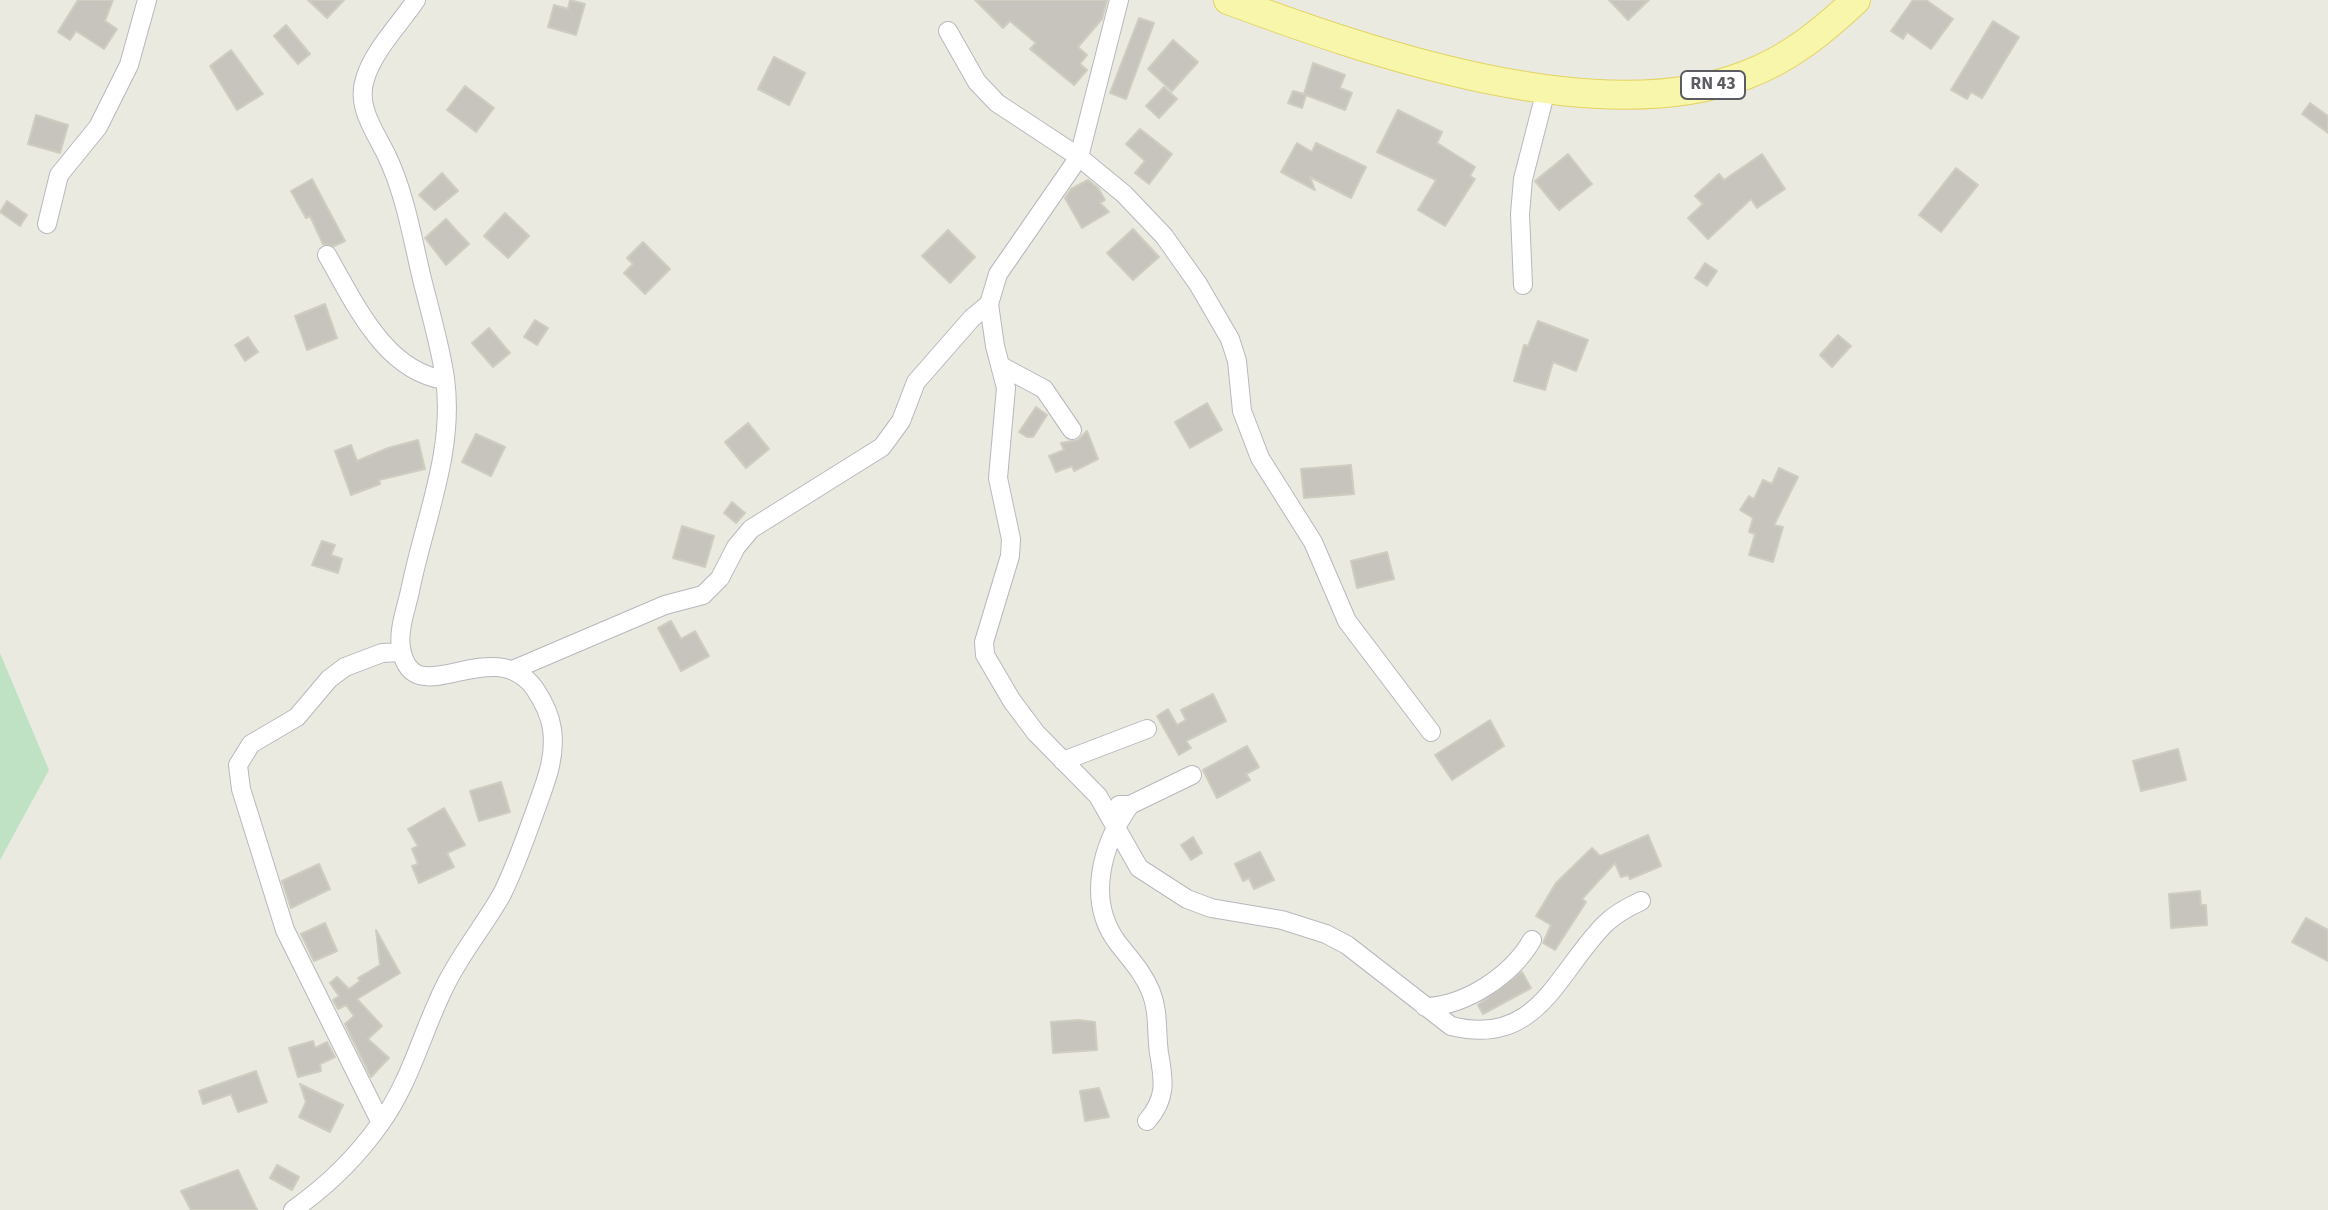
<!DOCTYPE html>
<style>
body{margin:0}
canvas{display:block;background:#ebeae1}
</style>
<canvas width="2328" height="1210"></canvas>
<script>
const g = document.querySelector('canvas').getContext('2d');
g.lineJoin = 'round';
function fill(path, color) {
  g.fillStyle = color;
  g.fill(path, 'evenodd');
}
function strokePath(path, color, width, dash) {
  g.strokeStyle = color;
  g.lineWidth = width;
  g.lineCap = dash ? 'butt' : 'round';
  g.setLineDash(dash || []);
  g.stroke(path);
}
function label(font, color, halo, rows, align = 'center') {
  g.font = font + ' "Source Sans 3",sans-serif';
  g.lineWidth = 6;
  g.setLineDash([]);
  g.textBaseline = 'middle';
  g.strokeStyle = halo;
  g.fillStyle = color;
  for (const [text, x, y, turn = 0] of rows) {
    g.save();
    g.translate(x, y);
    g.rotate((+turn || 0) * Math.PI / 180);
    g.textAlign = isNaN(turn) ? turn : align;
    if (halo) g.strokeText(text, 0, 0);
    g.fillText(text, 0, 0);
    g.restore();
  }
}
const green = new Path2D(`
 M0 653 49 770 0 860Z`);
const building = new Path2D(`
 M78 0H113L105 21 117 29 104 49 76 31 70 40 58 32Z
 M308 0H344L327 18Z
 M570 0 585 4 576 35 548 27 554 5 568 9Z
 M975 0H1107L1102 19 1078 47 1087 55 1080 64 1087 70 1074 85 1030 49 1036 43 1010 21 1003 28Z
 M1609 0H1649L1628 20Z
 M1913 0H1926L1953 19 1931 49 1907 32 1903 39 1891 31Z
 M1139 18 1154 23 1126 99 1110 93Z
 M1993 21 2019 37 1982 98 1971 92 1967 99 1951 90Z
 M286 25 310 54 298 64 274 36Z
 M1173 40 1198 62 1172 91 1148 69Z
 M231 50 263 94 237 110 210 66Z
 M774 57 805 73 789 105 758 89Z
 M1313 63 1345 75 1340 88 1352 93 1345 110 1306 95 1302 108 1288 103 1293 91 1304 94Z
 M465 86 494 108 476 132 447 110Z
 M1164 87 1177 99 1159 118 1146 106Z
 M2310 103 2328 116V133L2302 114Z
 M1398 110 1442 132 1437 143 1475 167 1470 176 1475 179 1445 226 1418 210 1436 180 1377 152Z
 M36 115 68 125 60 153 28 144Z
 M1140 129 1172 154 1149 184 1135 173 1145 161 1126 144Z
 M1297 143 1312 152 1316 143 1366 167 1351 198 1310 177 1315 190 1281 172Z
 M1568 154 1592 184 1559 210 1535 181Z
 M1762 154 1785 189 1757 208 1751 199 1708 239 1688 218 1703 204 1695 196 1719 174 1724 180Z
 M1956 168 1978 185 1941 232 1919 215Z
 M442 173 458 191 435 210 419 195Z
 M312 179 345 241 334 246 323 244 310 216 306 218 291 191Z
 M1088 180 1098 188 1105 200 1100 203 1109 212 1082 228 1065 198 1071 189Z
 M7 201 27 215 20 226 0 212Z
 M505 213 529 236 508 258 484 236Z
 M446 219 469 244 446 265 425 238Z
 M1133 229 1159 257 1133 280 1107 253Z
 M948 230 975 257 950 283 922 256Z
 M643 242 670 269 645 294 624 273 633 264 627 258Z
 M1705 263 1717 271 1707 286 1695 278Z
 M325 304 337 338 307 350 295 316Z
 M535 320 548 328 537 345 524 337Z
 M1538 321 1588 340 1576 371 1553 362 1545 390 1514 381 1524 345 1528 346Z
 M489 328 510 353 493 367 472 343Z
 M1838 335 1851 346 1832 367 1820 355Z
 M248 337 258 352 245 361 235 345Z
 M1207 403 1222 430 1190 448 1175 422Z
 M1036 407 1047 415 1033 437H1027L1019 432Z
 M748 423 769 449 746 468 725 442Z
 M1087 431 1098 459 1074 471 1072 466 1056 472 1049 456 1064 450 1061 443 1078 440Z
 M476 434 505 447 491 476 462 462Z
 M418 440 425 469 379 480 380 484 351 495 335 451 351 445 357 461 388 448Z
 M1351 465 1354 494 1304 498 1301 469Z
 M1779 468 1798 477 1774 525 1783 527 1773 562 1749 555 1755 534 1749 532 1753 518 1740 510 1749 496 1754 499 1763 480 1772 484Z
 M732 502 745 513 736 523 724 513Z
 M682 526 714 536 705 567 673 558Z
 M322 541 335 545 331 555 342 559 338 573 312 565Z
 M1387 552 1394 579 1357 588 1351 561Z
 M671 621 681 639 695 631 709 656 681 671 658 628Z
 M1213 694 1226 721 1186 741 1191 748 1179 755 1157 716 1168 709 1177 725 1186 720 1181 710Z
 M1490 720 1504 746 1452 780 1435 755Z
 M1247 746 1259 767 1246 774 1250 780 1217 798 1203 770Z
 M2178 749 2186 780 2141 791 2133 761Z
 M501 782 510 812 479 821 470 791Z
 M444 808 465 845 447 853 454 867 419 883 412 866 418 864 412 849 418 846 408 829Z
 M1648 835 1661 866 1630 879 1628 875 1621 877 1615 863 1582 899 1586 902 1555 950 1543 943 1551 925 1536 916 1556 883 1592 848 1600 856Z
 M1193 837 1202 853 1191 860 1181 845Z
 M1260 852 1274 880 1254 889 1249 878 1243 881 1235 864Z
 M319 864 330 889 291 908 282 881Z
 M2200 891 2201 905H2206L2207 925 2171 928 2169 894Z
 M2306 918 2328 930V961L2292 942Z
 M325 923 337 951 314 961 301 934Z
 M376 930 400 973 357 999 382 1026 368 1039 389 1058 371 1077 345 1024 354 1016 346 1005 338 1009 333 1000 339 996 330 983 337 977 349 989 360 981 358 978 380 965Z
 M1522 972 1531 988 1483 1014 1478 1005Z
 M1079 1020 1095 1022 1097 1050 1053 1053 1051 1022Z
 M313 1041 315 1048 327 1042 335 1057 320 1064 321 1071 298 1077 289 1048Z
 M256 1071 267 1102 238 1112 231 1094 203 1104 199 1091Z
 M300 1084 343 1105 330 1132 299 1117 306 1102Z
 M1099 1088 1109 1117 1085 1121 1080 1091Z
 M277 1165 299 1177 292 1190 270 1178Z
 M238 1170 257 1210H191L181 1191Z`);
const minor = new Path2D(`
 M1119 0 1079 157 998 274 989 304 995 346 1006 388 998 478 1011 539 1010 556 984 642 985 655 1012 701 1036 733 1098 796 1139 868 1187 899 1211 908 1282 920 1326 934 1347 945 1451 1026C1538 1048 1557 972 1605 924 1615 914 1628 907 1641 901
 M948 31 977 82 997 103 1079 157 1124 194 1164 236 1198 284 1230 339 1237 361 1242 411 1260 458 1313 542 1347 621 1431 732
 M47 224 59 175 98 127 129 65 147 0
 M327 255C355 303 384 371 445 380
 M1523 285 1520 214 1523 179 1546 90
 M1001 366 1044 389 1072 430
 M515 669 665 605 703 595 720 578 736 547 751 529 882 447 901 421 916 382 972 318 989 304
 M1063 761 1147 729
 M1119 805H1130L1192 775
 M1130 805C1102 844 1086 900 1117 942 1130 959 1143 972 1151 992 1159 1012 1156 1032 1159 1053 1164 1081 1167 1098 1147 1121
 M1425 1007C1466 1006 1512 975 1532 940
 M381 1123 285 930 241 789 238 765 251 744 297 717 329 679 345 667 382 653 402 652
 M293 1210C327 1186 356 1158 380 1124 411 1081 422 1032 445 986 461 953 484 926 502 894 516 866 526 836 537 806 546 781 556 757 552 729 550 715 543 701 535 689 492 629 413 718 401 648 398 630 406 609 410 591 424 520 455 452 445 378 440 345 430 311 422 279 412 237 405 193 386 154 374 130 356 106 365 79 373 51 400 24 416 0`);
const primary = new Path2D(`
 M1228 0C1371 53 1599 132 1746 75 1789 59 1823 31 1856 0`);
const shields = [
 [1713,85,64]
];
const shieldNames = [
 ["RN 43",1713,85]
];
fill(green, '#bfe1c4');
fill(building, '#c7c4be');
strokePath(building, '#cfcdc0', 2);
strokePath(minor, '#b7b8bd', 20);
strokePath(primary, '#e4d362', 30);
strokePath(minor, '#fff', 18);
strokePath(primary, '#f7f6aa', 28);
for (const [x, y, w] of shields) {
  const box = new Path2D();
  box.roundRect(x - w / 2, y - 14, w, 28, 6);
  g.fillStyle = '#fff';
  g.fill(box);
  strokePath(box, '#5a5c61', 2);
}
label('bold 18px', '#5a5c61', null, shieldNames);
</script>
